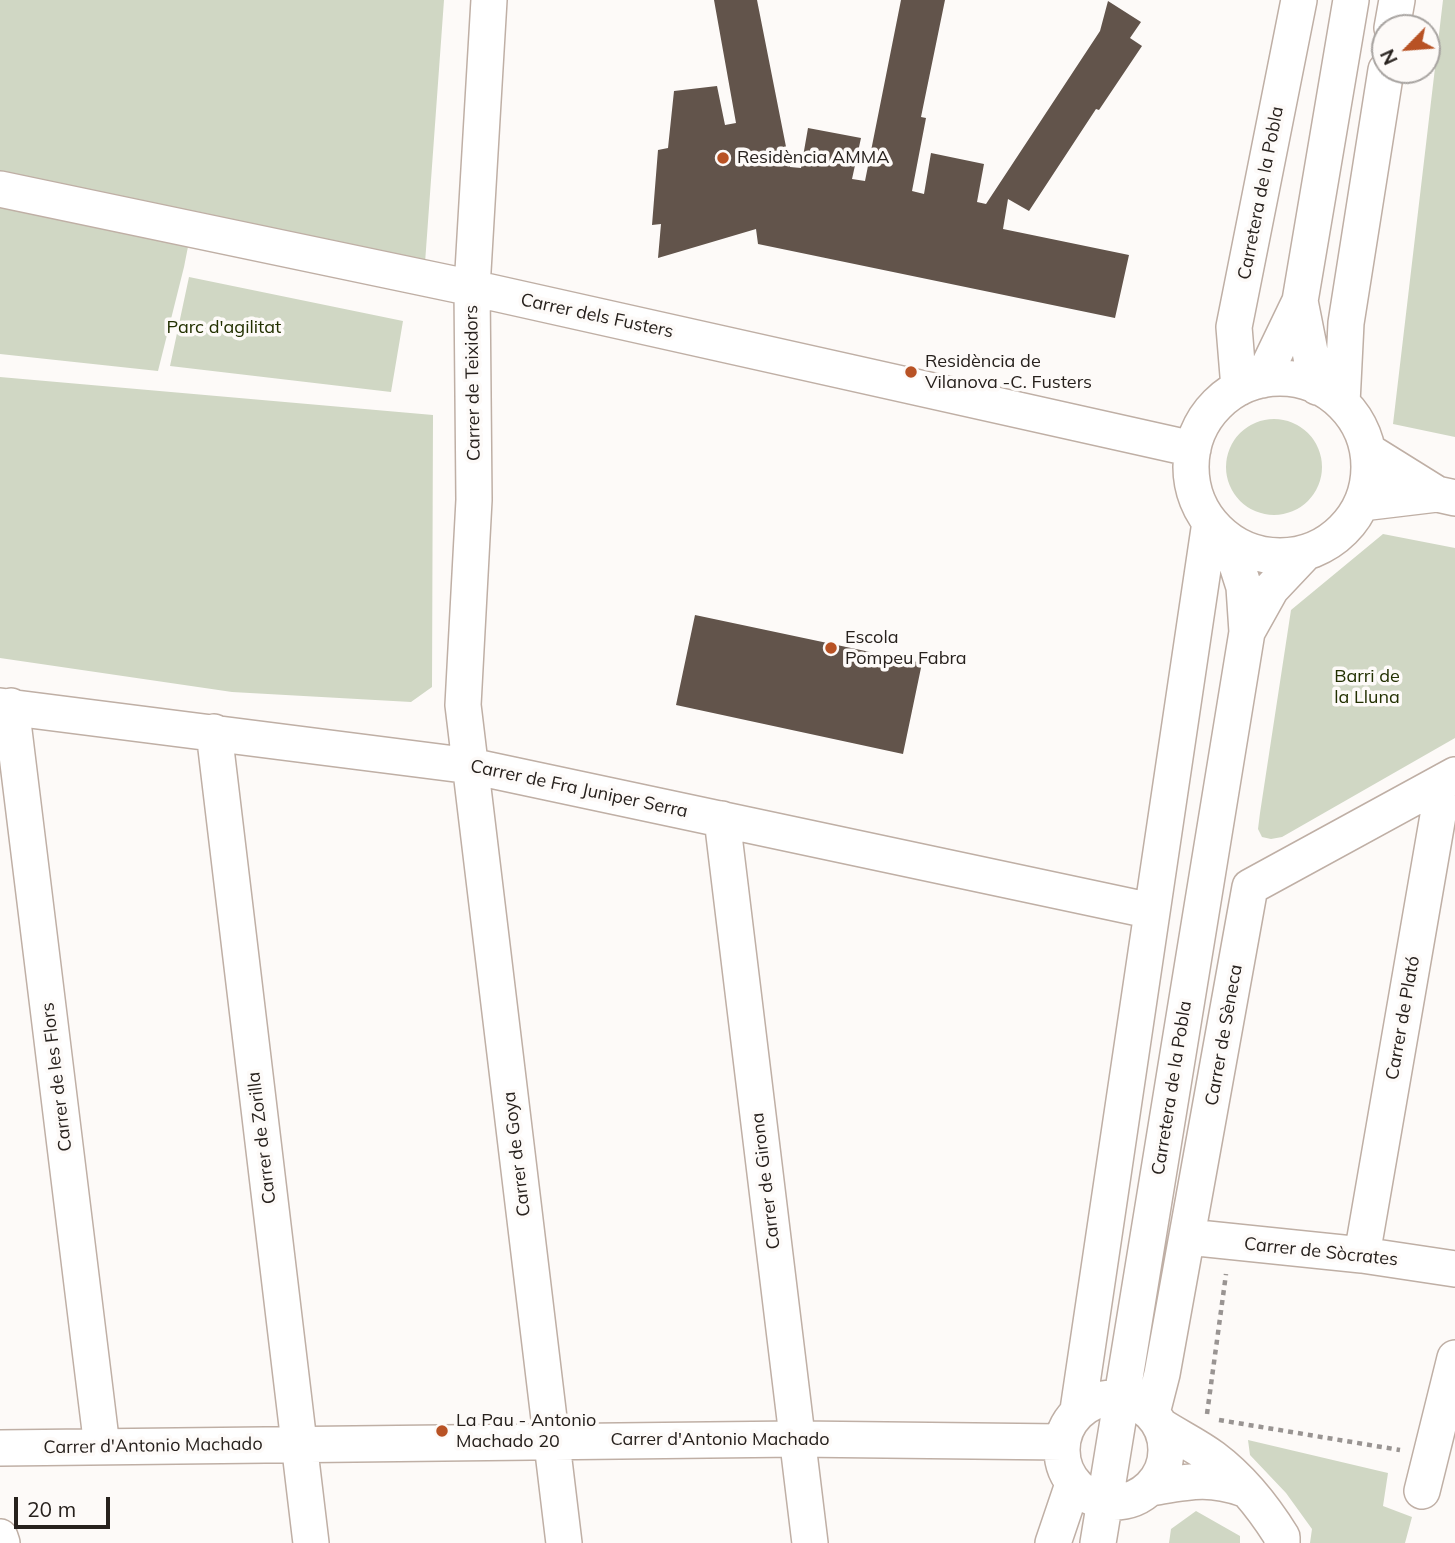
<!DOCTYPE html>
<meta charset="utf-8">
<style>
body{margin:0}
#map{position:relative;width:1455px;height:1543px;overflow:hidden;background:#fdfaf8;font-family:Mulish,sans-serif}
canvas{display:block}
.north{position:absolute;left:1371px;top:14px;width:70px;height:70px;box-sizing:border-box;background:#fdfaf8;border:2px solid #a7a3a0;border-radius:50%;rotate:245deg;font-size:19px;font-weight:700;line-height:28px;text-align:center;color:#27211d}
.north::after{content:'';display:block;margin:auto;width:24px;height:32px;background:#b85224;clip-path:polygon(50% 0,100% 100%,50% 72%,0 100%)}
.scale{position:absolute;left:14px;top:1497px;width:96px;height:32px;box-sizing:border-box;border:4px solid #27211d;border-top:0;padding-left:9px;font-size:21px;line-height:24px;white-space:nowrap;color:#27211d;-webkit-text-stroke:5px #fdfaf8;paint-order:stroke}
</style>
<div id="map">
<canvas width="1455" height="1543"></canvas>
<div class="north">N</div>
<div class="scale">20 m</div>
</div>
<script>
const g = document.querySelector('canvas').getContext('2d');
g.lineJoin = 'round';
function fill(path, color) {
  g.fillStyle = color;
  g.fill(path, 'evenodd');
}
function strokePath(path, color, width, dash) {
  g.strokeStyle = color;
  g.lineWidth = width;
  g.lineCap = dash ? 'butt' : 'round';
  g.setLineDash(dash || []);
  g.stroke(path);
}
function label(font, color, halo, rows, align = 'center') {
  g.font = font + ' Mulish,sans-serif';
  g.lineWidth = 7;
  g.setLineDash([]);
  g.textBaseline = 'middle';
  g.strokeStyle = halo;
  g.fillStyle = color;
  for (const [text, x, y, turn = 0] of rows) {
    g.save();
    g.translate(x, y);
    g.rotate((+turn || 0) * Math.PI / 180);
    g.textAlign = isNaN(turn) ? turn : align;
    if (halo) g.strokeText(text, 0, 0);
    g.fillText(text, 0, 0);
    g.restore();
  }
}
const green = new Path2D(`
 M0 0H444L425 263 195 211 184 267 158 371 0 354Z
 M1443 0H1455V437L1393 424Z
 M189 277 403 321 391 392 170 366Z
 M0 377 433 415 432 687 411 702 232 692 0 658Z
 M1226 467a48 48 0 1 1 96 0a48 48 0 1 1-96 0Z
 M1383 534 1455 548V738L1282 837 1271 839 1262 837 1258 829 1260 813 1291 610Z
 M1248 1440 1388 1473 1383 1506 1412 1517 1405 1543H1310L1312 1529 1286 1493 1250 1455Z
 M1196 1511 1240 1536V1543H1169L1171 1529Z`);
const building = new Path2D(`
 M714 0H757L790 167 801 168 808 128 861 138 852 179 865 181 901 0H945L921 117 926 118 912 191 924 194 931 153 984 164 977 202 986 204 1100 31 1108 1 1141 22 1130 38 1142 46 1099 110 1096 109 1029 211 1008 199 1003 229 1129 255 1115 318 758 244 756 229 658 258 661 224 652 225 658 150 668 148 674 91 717 86 725 125 736 123Z
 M695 615 922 663 903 754 676 705Z`);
const path = new Path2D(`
 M1207 1414 1226 1274
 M1219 1420 1400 1450`);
const minor = new Path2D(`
 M489 0 472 288 474 500 463 705 564 1543
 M1392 28 1397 0
 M0 189 472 288 1193 449
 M1300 301 1317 387
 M1191 467a89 89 0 1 1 178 0a89 89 0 1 1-178 0Z
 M1262 380 1300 301 1351 0
 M1239 388 1234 327 1299 0
 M1342 403 1346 323 1386 70
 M1368 451 1437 494 1455 498
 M1362 503 1437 494
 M1247 632 1271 589 1305 553
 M0 706 471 766 1152 911
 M11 706 102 1447
 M214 732 311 1543
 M722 819 810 1543
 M1188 1237 1362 1255 1455 1269
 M1362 1255 1444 781
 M1062 1450a52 52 0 1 1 104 0a52 52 0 1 1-104 0Z
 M1078 1410 1210 522
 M1152 1413 1162 1374 1250 887 1455 775
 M1161 1426C1178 1437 1197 1446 1213 1458 1241 1479 1264 1508 1282 1537V1543
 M0 1448 797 1439 1062 1442
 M1150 1488C1187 1482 1208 1476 1244 1489
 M1422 1491 1455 1358
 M0 1537 2 1543
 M1053 1543 1073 1484
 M1098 1543 1247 632 1244 587 1229 540`);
const markers = [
 [723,158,7,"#b85224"],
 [911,372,7,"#b85224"],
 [831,648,7,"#b85224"],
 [442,1431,7,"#b85224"]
];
const poiNames = [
 ["Residència AMMA",737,158],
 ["Residència de",925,362],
 ["Vilanova -C. Fusters",925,383],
 ["Escola",845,638],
 ["Pompeu Fabra",845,659],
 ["La Pau - Antonio",456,1421],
 ["Machado 20",456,1442]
];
const streetNames = [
 ["Carretera de la Pobla",1261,193,-79],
 ["Carrer dels Fusters",597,316,12],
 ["Carrer de Teixidors",473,383,-91],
 ["Carrer de Fra Juniper Serra",579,789,12],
 ["Carrer de Plató",1403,1018,-80],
 ["Carrer de Sèneca",1224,1035,-80],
 ["Carrer de les Flors",57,1077,-97],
 ["Carretera de la Pobla",1172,1088,-81],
 ["Carrer de Zorilla",262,1138,-97],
 ["Carrer de Goya",517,1154,-97],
 ["Carrer de Girona",766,1181,-97],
 ["Carrer de Sòcrates",1321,1252,6],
 ["Carrer d'Antonio Machado",720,1440],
 ["Carrer d'Antonio Machado",153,1446,-1]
];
const parkNames = [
 ["Parc d'agilitat",224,328],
 ["Barri de",1367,677],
 ["la Lluna",1367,698]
];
fill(green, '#d0d7c4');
fill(building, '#62544b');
strokePath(minor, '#bfafa5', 38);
strokePath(path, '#999492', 4.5, [5, 5]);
strokePath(minor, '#fff', 35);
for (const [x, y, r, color] of markers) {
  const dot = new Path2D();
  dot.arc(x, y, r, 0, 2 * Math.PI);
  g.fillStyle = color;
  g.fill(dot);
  strokePath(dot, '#fdfaf8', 2.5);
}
label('18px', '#27211d', '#fdfaf8', poiNames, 'left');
label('18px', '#27211d', '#fdfaf8', streetNames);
label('18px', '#223000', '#fdfaf8', parkNames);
</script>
